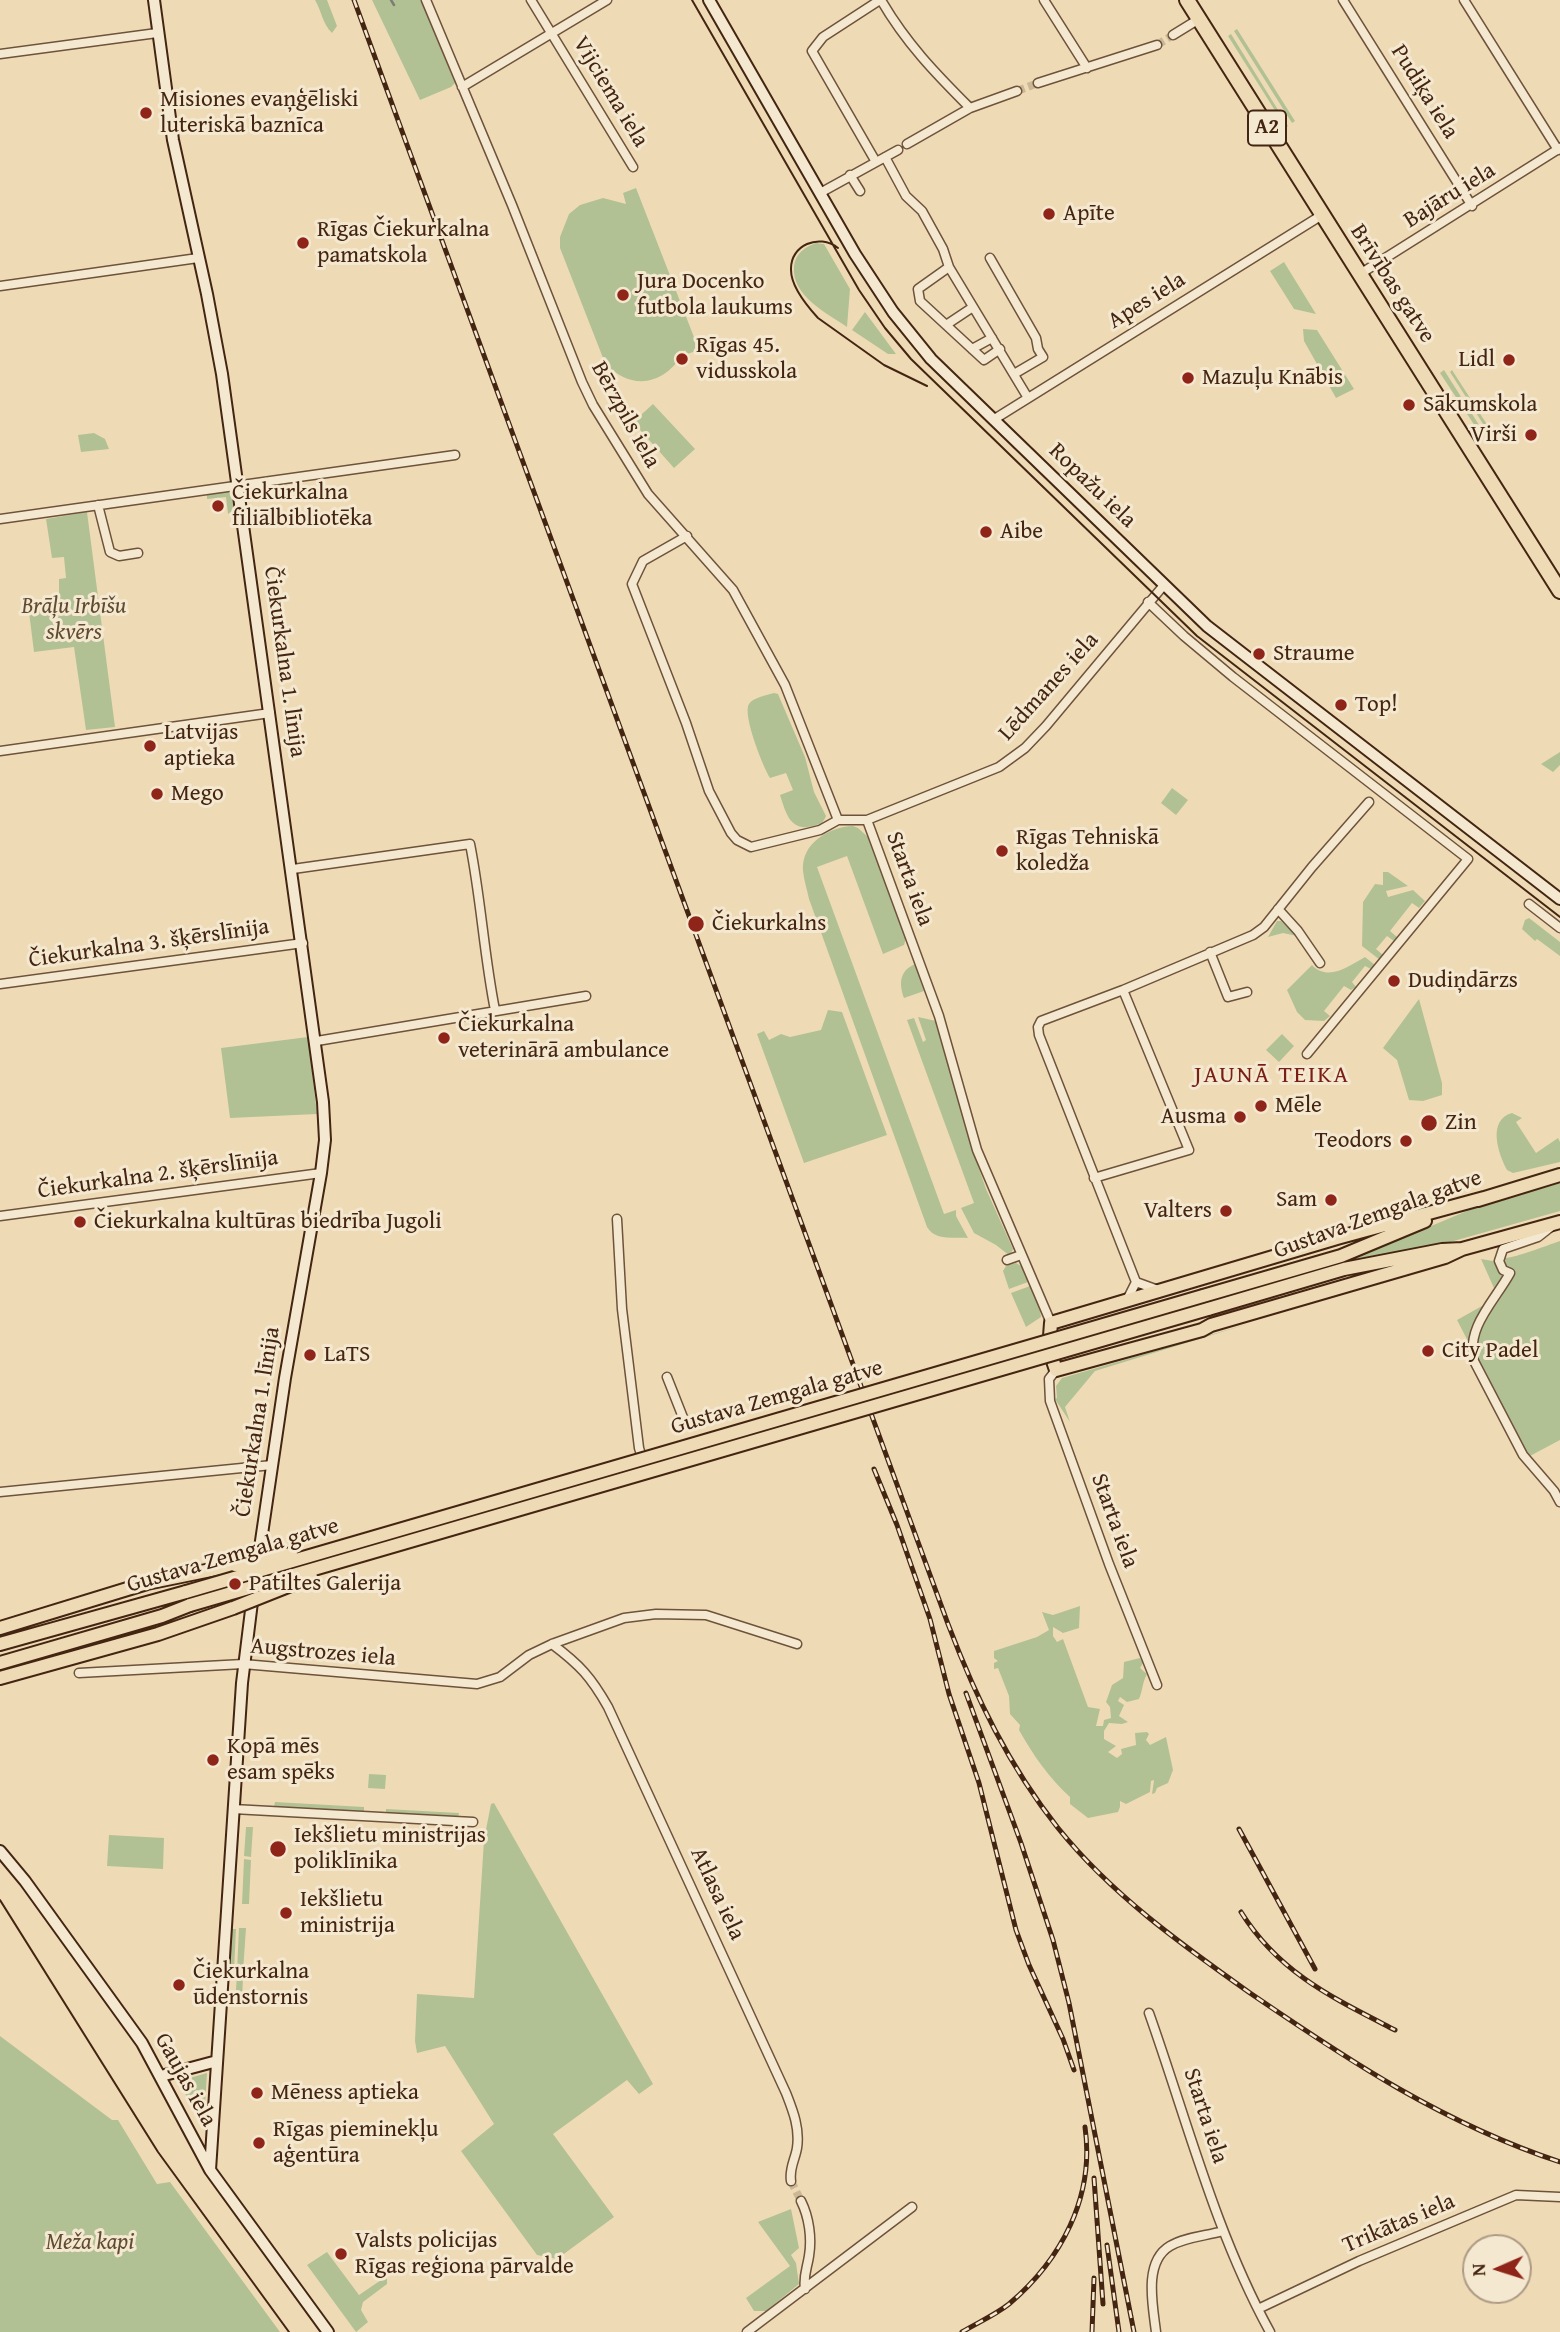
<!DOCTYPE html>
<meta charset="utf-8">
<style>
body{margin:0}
#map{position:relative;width:1560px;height:2332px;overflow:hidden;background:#eedbb6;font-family:"Gentium Book Plus",serif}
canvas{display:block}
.north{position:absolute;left:1462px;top:2234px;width:70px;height:70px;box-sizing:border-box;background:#f4e8d0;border:2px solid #ae9a84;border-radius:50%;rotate:267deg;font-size:19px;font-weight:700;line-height:28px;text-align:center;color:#442511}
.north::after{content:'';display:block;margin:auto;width:24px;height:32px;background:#8f2418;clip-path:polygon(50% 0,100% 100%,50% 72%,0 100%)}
</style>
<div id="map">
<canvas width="1560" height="2332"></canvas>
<div class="north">N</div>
</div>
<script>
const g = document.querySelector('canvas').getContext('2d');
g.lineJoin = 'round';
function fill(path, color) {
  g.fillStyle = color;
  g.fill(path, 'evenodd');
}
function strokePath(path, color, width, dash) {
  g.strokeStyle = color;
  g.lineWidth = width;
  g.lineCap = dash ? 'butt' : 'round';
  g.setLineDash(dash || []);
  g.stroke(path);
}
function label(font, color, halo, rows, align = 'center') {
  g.font = font + ' "Gentium Book Plus",serif';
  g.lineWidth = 6;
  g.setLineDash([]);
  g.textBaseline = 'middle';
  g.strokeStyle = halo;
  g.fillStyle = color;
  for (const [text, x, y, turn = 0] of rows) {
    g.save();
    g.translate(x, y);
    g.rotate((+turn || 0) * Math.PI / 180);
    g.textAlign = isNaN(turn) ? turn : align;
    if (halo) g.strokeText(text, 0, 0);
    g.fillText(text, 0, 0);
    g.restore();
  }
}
const green = new Path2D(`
 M315 0H327L337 26 332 33C322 23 322 12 315 0Z
 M372 0H421L455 83 451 87 420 100Z
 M1237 29 1295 121 1292 123 1234 31Z
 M1231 34 1288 126 1286 128 1228 36Z
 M636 188 699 350 687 354 685 350C667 384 632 393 605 363L560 248V237L569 214 580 205 603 198 626 204 623 193Z
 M816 243 824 244 850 289 847 327C827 313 791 296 794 266 795 254 805 247 816 243Z
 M1284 262 1316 314 1294 309 1270 271Z
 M865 312 896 354H888L852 330Z
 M1303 329 1317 330 1354 389 1336 398 1304 341Z
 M1444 370 1481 428 1477 429 1440 373Z
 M1452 370 1488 426 1485 427 1450 372Z
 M653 404 695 449 674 468 633 422Z
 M94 433 105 439 109 449 81 452 78 435Z
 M228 491 231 494 234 510 228 514 226 497 207 499V494Z
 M87 512 115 727 86 730 74 647 34 652 28 604 59 599V579L66 578 64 557 52 558 46 519Z
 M774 693 778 694 805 757 814 792 826 816C823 823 821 824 813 826 790 832 786 813 780 795L793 790 786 773 770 778C763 767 742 714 749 704 752 698 767 695 774 693Z
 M1560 752V765L1553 772 1541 764Z
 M1172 788 1188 800 1176 815 1161 803Z
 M853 826 858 828 868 837 906 938 904 945 883 954 847 856 817 867 944 1214 956 1210V1216L968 1238C953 1237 935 1241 927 1227L809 899C807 890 804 880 803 871 801 843 829 827 853 826Z
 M1383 872H1388L1408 886 1386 891 1388 897 1413 890 1425 901 1419 908 1412 903 1390 931 1397 937 1394 941 1387 936 1376 949 1383 955 1380 960 1362 946 1363 902 1375 884 1383 885Z
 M1529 918 1560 942V956L1537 939 1535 941 1522 929 1525 920Z
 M1277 921H1281L1297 936 1283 933 1268 937Z
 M1365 957 1375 965 1371 969 1365 966 1352 982 1356 987 1351 990 1344 986 1324 1011 1330 1016 1324 1021 1305 1020 1297 1012 1287 990 1312 965C1328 982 1349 966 1365 957Z
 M915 964 924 991 904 998C899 984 899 971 915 964Z
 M1419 999 1442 1083V1095L1423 1101 1409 1100 1397 1060 1383 1048Z
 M828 1010 842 1012 887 1135 804 1163 757 1034 764 1031 769 1040 781 1034 790 1037 821 1030Z
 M918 1017 936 1021 967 1133 986 1189 1013 1249 1010 1256 996 1245 974 1233 961 1208 974 1203 907 1020 914 1018 923 1042 926 1040Z
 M1282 1034 1294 1046 1279 1062 1266 1050Z
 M308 1037 317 1114 230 1118 221 1048Z
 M1512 1113 1522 1118 1516 1122 1536 1153 1558 1138 1560 1142V1162L1513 1173 1507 1170C1498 1153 1487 1120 1512 1113Z
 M1560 1183V1211L1436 1246 1350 1260 1474 1208Z
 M1560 1241V1440L1528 1457 1457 1320 1498 1297 1481 1259 1505 1263V1258C1518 1257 1545 1246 1560 1241Z
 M1016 1263 1021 1266 1028 1282 1009 1289 1003 1271 1006 1266Z
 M1030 1286 1040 1309 1041 1317 1026 1327 1011 1293Z
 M1251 1323 1095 1371 1065 1407 1070 1422 1055 1399 1057 1398 1056 1386 1062 1378Z
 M1080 1606 1079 1628 1063 1633 1053 1627V1636L1057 1642 1063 1639 1088 1707 1100 1709 1096 1726H1103L1104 1720 1111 1718 1110 1707 1106 1702 1112 1685 1123 1678 1124 1662 1140 1658 1143 1663 1140 1668 1147 1674C1142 1683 1143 1690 1139 1699L1127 1702 1120 1697 1118 1701 1124 1705 1119 1716 1128 1722 1122 1724 1109 1723 1104 1731V1739L1116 1746 1108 1752 1117 1758 1122 1754 1121 1749 1136 1745 1135 1733 1147 1732 1149 1734 1146 1740 1150 1745 1166 1737 1173 1770 1168 1783 1157 1788 1155 1793 1152 1794 1154 1780 1151 1781 1150 1792 1126 1804 1120 1801V1807L1118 1812 1088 1818 1070 1804V1797C1049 1778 1033 1755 1019 1730L1020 1725 1010 1714 1009 1696 998 1668 994 1669V1663L998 1661 994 1658V1651L1037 1637 1049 1630 1042 1612 1053 1615Z
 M369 1774 386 1775 385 1789 368 1788Z
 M275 1802 364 1807V1812L274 1807Z
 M494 1803 653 2084 639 2094 627 2080 553 2134 614 2217 557 2259 537 2255 461 2151 494 2124 445 2046 417 2053 415 2041 417 1994 474 1998 484 1840 491 1804Z
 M386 1809 459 1813 458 1818 386 1814Z
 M246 1827H253L251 1857 244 1856Z
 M109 1835 164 1838 163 1869 107 1866Z
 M244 1859 251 1860 249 1904H242Z
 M239 1928H246L243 1972H237Z
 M230 1929H236L234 1971H228Z
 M237 1974 243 1975 242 2005H235Z
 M0 2036 112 2120H118L157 2184 170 2182 280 2332H0Z
 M207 2073 204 2122 200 2123 179 2081Z
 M791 2209 799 2248 791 2255 796 2263 799 2284 766 2311H754L746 2298 790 2266 758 2222Z
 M327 2252 359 2295 387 2276V2284L363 2302 361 2310 368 2322 356 2332 307 2265Z`);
const stream = new Path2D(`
 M391 0 394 5`);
const streetTunnel = new Path2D(`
 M1157 45 1173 35
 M1017 91 1038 83
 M791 2181 801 2201`);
const street = new Path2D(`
 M426 0 512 205 582 382 593 405 648 494 733 590 785 685 838 820
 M531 0 633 167
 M881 0C906 43 935 73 970 108
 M1044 0 1087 68
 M1343 0 1472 206
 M1464 0 1558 150
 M1173 35 1199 19
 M0 54 157 33
 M1038 83 1157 45
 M462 87 607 0
 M907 144 970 108 1017 91
 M885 157 906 196 922 211 943 249 949 267 1028 398
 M876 162 812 51 823 37 880 0
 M850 175 860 191
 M820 193 898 150
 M990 258 1036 338 1038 349 1043 357 1014 374
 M949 267 918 289 920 301 984 360 1000 349
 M1360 274 1560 148
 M0 286 198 258
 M946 325 973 307
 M972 349 992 338
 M993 420 1322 215
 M98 505 110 552 119 556 138 553
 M0 519 455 455
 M687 536 643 561 632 584 686 723 709 791 731 833 737 840 751 847 820 830 838 820H867L999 767 1025 748 1046 726 1164 585
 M1148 602 1184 636 1233 677 1468 859 1307 1054
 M0 751 270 713
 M867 820 939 1016 977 1150 1051 1323
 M293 869 470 844C481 899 484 955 495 1010
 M1529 904 1560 928
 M1278 909 1298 931 1320 963
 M1210 952 1228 997 1247 992
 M0 984 303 943
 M317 1041 586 996
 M1094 1178 1189 1150 1123 990
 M0 1216 321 1173
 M617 1219 622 1309 639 1448 643 1461
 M1552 1226 1538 1237 1503 1249 1499 1261 1503 1270 1510 1273C1494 1302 1466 1327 1474 1361L1523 1455 1554 1491 1560 1502
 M1007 1260 1021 1255
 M1136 1282 1158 1290
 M1127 1300 1136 1282 1039 1035 1038 1027 1041 1021 1123 990 1253 935 1264 927 1312 867 1369 802
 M1056 1370 1049 1379 1050 1401 1109 1564 1157 1685
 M667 1377 684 1420
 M0 1492 272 1465
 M552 1644C580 1665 591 1677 608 1707L786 2093C793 2111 800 2128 797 2148 795 2160 789 2168 791 2181
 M79 1673 243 1664 477 1684 500 1677 529 1655 552 1644 624 1618 656 1614 706 1615 797 1644
 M233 1809 473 1822
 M1149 2013C1187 2120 1215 2232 1270 2332
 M801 2201C809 2217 812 2238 809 2256 807 2269 803 2276 805 2289
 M1258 2309 1359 2261 1516 2195 1560 2197
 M747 2332 912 2207
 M1156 2332C1153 2306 1143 2262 1170 2246 1185 2237 1206 2236 1223 2231`);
const secondary = new Path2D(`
 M154 0 173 140 207 294 222 374 323 1102 325 1140 321 1173 285 1378 257 1568
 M709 0 855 254 893 312 931 359 1207 626 1560 899
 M0 1851 25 1881 142 2043 210 2170 328 2332
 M161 2076 217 2061
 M210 2170 242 1683 253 1594`);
const primary = new Path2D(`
 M1478 1200 1560 1175
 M1462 1249 1445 1257 1211 1325 1202 1330 1056 1370 1049 1349 1051 1323 1337 1238 1484 1198
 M1203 1296 1341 1256 1425 1221
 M1208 1309 1344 1269 1442 1250 1462 1249 1560 1222
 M0 1628 147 1583 235 1565
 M0 1644 186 1592
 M0 1663 162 1616 190 1605
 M0 1678 158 1634 233 1608`);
const highway = new Path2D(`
 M1187 0 1560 591`);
const tram = new Path2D(`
 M692 0 859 290 885 328 911 359 1197 636 1560 917
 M838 248C819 233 790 245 791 270 791 287 807 306 818 318L884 365 927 386
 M0 1900 158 2152 289 2332`);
const rail = new Path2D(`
 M354 0 948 1624C976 1698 1009 1766 1058 1828 1112 1895 1181 1944 1250 1993 1351 2062 1443 2123 1560 2162
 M874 1469 897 1525 930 1619 949 1694 979 1783 1016 1930 1029 1965 1063 2039 1074 2070
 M966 1693 1021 1843 1053 1940 1069 2003 1134 2332
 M1239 1829 1315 1969
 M1241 1912C1279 1973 1333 1998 1395 2030
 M1094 2178 1103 2304
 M1107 2245 1119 2332
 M962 2332C977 2323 995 2315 1009 2304 1061 2260 1095 2197 1085 2127
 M1092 2332 1094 2278`);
const primaryBridge = new Path2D(`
 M235 1565 291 1554
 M186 1592 1203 1296
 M190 1605 1208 1309
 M233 1608 311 1577`);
const markers = [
 [146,113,7,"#8f2418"],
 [1049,214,7,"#8f2418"],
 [303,243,7,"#8f2418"],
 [623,295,7,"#8f2418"],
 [682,359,7,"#8f2418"],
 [1509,360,7,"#8f2418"],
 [1188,378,7,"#8f2418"],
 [1409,405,7,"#8f2418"],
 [1531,435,7,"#8f2418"],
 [218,506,7,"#8f2418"],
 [986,532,7,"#8f2418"],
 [1259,654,7,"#8f2418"],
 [1341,705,7,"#8f2418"],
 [150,746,7,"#8f2418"],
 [157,794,7,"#8f2418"],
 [1002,851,7,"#8f2418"],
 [696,924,9,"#8f2418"],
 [1394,981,7,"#8f2418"],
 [444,1038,7,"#8f2418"],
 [1261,1106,7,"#8f2418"],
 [1240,1117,7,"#8f2418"],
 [1429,1123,9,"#8f2418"],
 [1406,1141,7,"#8f2418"],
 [1331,1200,7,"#8f2418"],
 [1226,1211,7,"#8f2418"],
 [80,1222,7,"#8f2418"],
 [1428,1351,7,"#8f2418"],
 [310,1355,7,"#8f2418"],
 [235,1584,7,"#8f2418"],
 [213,1760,7,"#8f2418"],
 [278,1849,9,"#8f2418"],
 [286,1913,7,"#8f2418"],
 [179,1985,7,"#8f2418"],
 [257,2093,7,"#8f2418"],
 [259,2143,7,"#8f2418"],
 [341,2254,7,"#8f2418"]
];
const shields = [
 [1267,128,38]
];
const shieldNames = [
 ["A2",1267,128]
];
const streetNames = [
 ["Vijciema iela",610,92,59],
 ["Pudiķa iela",1424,92,58],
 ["Bajāru iela",1450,196,-32],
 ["Brīvības gatve",1392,284,57],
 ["Apes iela",1147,301,-32],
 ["Bērzpils iela",625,415,61],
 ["Ropažu iela",1092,486,44],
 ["Čiekurkalna 1. līnija",284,662,82],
 ["Lēdmanes iela",1049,687,-48],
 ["Starta iela",909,879,70],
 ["Čiekurkalna 3. šķērslīnija",149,944,-8],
 ["Čiekurkalna 2. šķērslīnija",158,1175,-8],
 ["Gustava Zemgala gatve",1378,1215,-20],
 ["Gustava Zemgala gatve",777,1398,-16],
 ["Čiekurkalna 1. līnija",258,1422,-81],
 ["Starta iela",1114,1521,70],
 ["Gustava Zemgala gatve",233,1556,-16],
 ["Augstrozes iela",323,1653,5],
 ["Atlasa iela",717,1894,65],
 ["Gaujas iela",185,2080,61],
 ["Starta iela",1205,2116,72],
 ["Trikātas iela",1399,2224,-23]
];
const poiNames = [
 ["Misiones evaņģēliski",160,100],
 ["luteriskā baznīca",160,126],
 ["Apīte",1063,214],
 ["Rīgas Čiekurkalna",317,230],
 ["pamatskola",317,256],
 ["Jura Docenko",637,282],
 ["futbola laukums",637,308],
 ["Rīgas 45.",696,346],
 ["vidusskola",696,372],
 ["Lidl",1495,360,"right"],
 ["Mazuļu Knābis",1202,378],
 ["Sākumskola",1423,405],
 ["Virši",1517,435,"right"],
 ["Čiekurkalna",232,493],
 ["filiālbibliotēka",232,519],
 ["Aibe",1000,532],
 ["Straume",1273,654],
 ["Top!",1355,705],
 ["Latvijas",164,733],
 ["aptieka",164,759],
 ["Mego",171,794],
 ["Rīgas Tehniskā",1016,838],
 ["koledža",1016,864],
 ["Čiekurkalns",712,924],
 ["Dudiņdārzs",1408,981],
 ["Čiekurkalna",458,1025],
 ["veterinārā ambulance",458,1051],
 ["Mēle",1275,1106],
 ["Ausma",1226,1117,"right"],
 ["Zin",1445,1123],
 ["Teodors",1392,1141,"right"],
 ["Sam",1317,1200,"right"],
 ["Valters",1212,1211,"right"],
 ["Čiekurkalna kultūras biedrība Jugoli",94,1222],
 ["City Padel",1442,1351],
 ["LaTS",324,1355],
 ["Patiltes Galerija",249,1584],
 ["Kopā mēs",227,1747],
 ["esam spēks",227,1773],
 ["Iekšlietu ministrijas",294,1836],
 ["poliklīnika",294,1862],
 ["Iekšlietu",300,1900],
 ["ministrija",300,1926],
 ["Čiekurkalna",193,1972],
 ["ūdenstornis",193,1998],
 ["Mēness aptieka",271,2093],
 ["Rīgas pieminekļu",273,2130],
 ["aģentūra",273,2156],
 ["Valsts policijas",355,2241],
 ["Rīgas reģiona pārvalde",355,2267]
];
const parkNames = [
 ["Brāļu Irbīšu",74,607],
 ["skvērs",74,633],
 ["Meža kapi",90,2243]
];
const neighbourhoodNames = [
 ["JAUNĀ TEIKA",1272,1076]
];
fill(green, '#b2c193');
strokePath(stream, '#7b7d76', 2.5);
strokePath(streetTunnel, '#ccb795', 8, [8, 4]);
strokePath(street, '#6e523a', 11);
strokePath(secondary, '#442511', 14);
strokePath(primary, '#442511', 16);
strokePath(highway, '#442511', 18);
strokePath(street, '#f4e8d0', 8);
strokePath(secondary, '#f4e8d0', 10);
strokePath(primary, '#eedbb6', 12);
strokePath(highway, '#eedbb6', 14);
strokePath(tram, '#442511', 2);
strokePath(rail, '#442511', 5);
strokePath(rail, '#f4e8d0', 2.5, [8]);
strokePath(primaryBridge, '#442511', 16, []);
strokePath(primaryBridge, '#eedbb6', 12);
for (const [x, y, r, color] of markers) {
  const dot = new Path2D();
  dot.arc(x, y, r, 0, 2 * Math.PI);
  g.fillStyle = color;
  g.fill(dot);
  strokePath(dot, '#f4e8d0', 2.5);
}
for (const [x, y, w] of shields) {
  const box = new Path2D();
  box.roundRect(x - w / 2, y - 17.5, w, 35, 5);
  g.fillStyle = '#f4e8d0';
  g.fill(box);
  strokePath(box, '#442511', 2);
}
label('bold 21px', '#442511', null, shieldNames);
label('23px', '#442511', '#f4e8d0', streetNames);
label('23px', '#442511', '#f4e8d0', poiNames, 'left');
label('italic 23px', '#604c32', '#f4e8d0', parkNames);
g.letterSpacing = '2px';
label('24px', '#7a1f14', '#f4e8d0', neighbourhoodNames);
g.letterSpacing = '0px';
</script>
